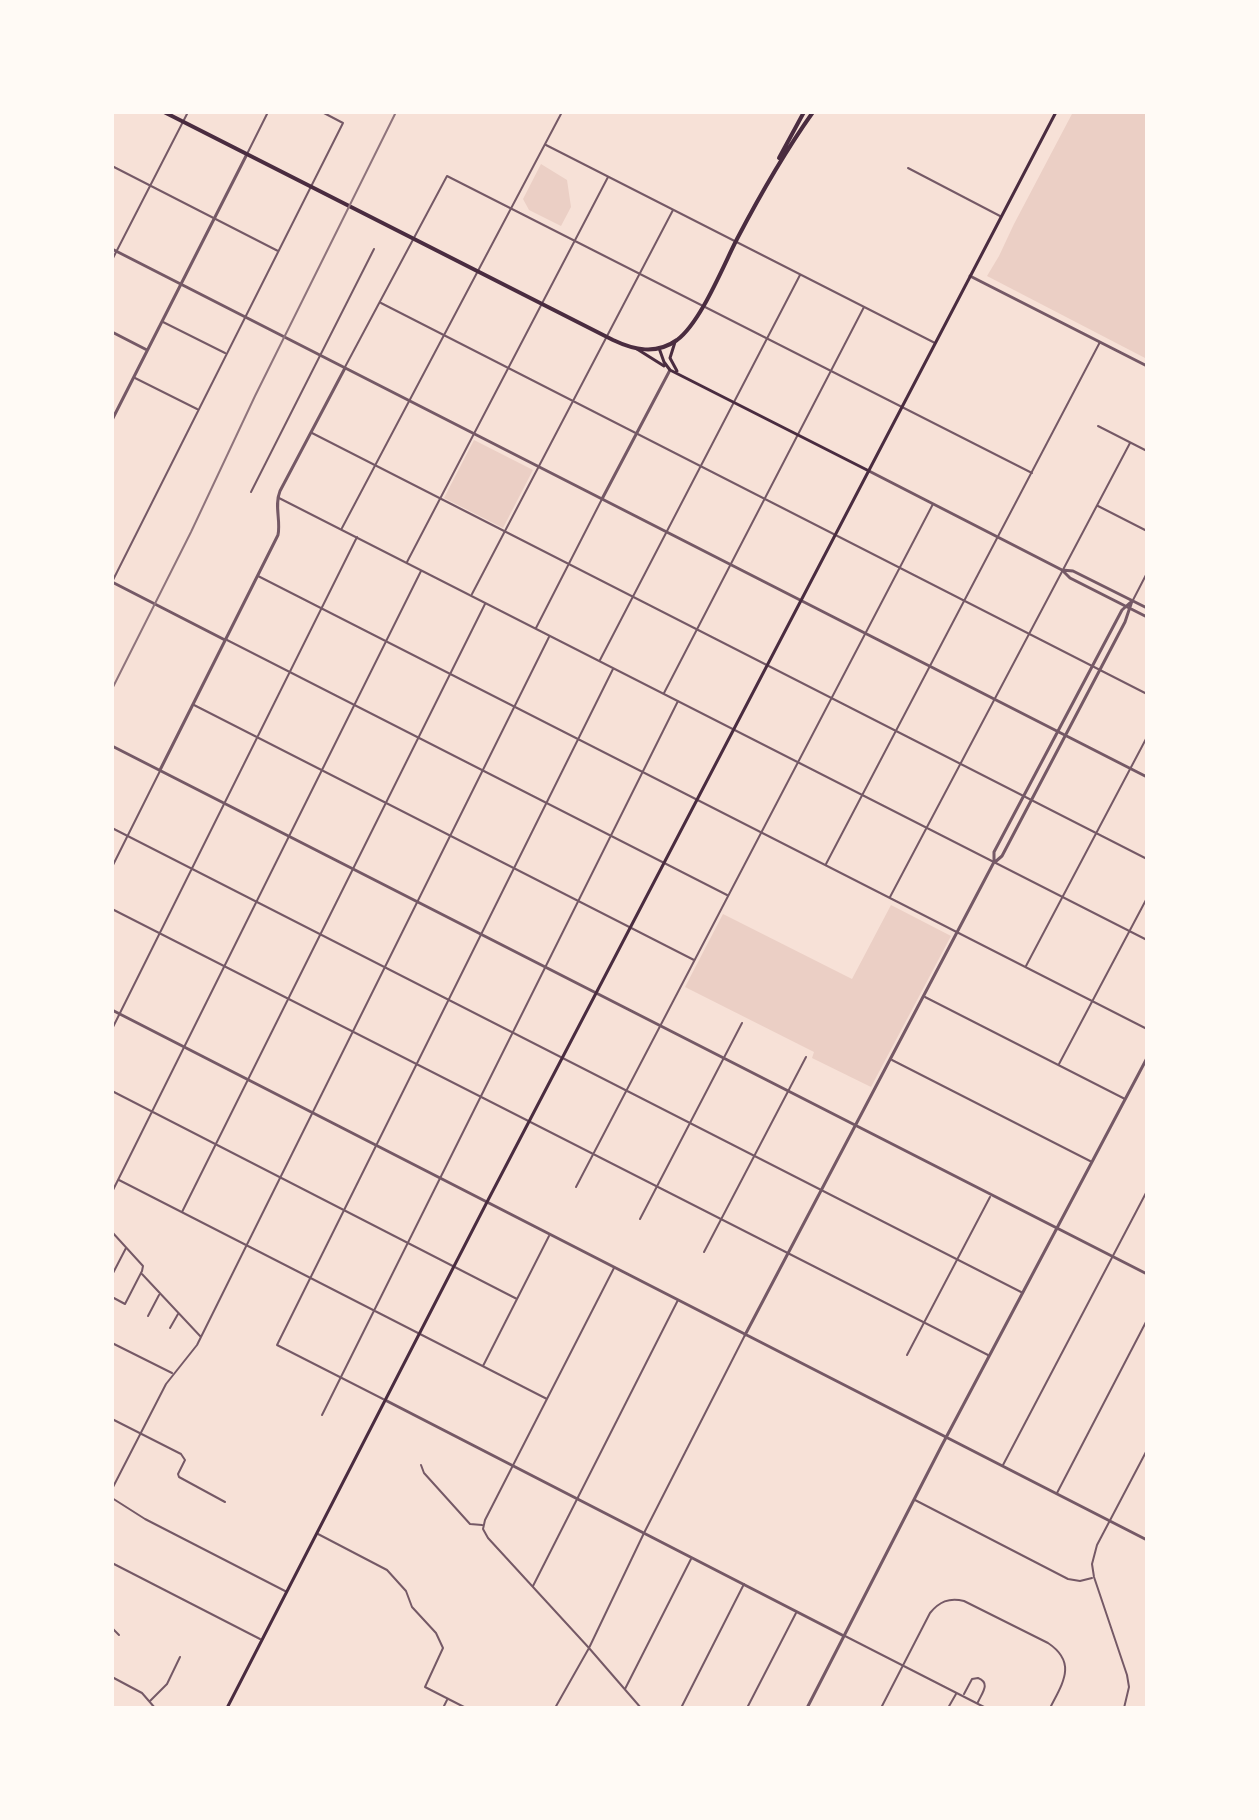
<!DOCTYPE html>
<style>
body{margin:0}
#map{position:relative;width:1259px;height:1820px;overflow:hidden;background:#f7e1d7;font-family:"Source Sans 3",sans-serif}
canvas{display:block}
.frame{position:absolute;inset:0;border:114px solid #fffaf5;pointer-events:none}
</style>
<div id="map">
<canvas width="1259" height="1820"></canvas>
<div class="frame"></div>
</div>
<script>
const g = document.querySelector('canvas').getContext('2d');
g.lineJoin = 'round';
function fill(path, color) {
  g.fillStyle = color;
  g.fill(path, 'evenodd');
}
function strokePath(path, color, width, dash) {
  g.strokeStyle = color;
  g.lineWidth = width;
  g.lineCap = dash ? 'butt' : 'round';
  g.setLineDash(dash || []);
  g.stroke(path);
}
const green = new Path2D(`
 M1073 112H1147V359L987 276 999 256 1014 224Z
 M541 164 567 180 571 207 561 226 529 210 523 199Z
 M474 440 533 470 503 528 444 498Z
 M891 905 951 936 871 1087 812 1058 814 1052 685 987 723 914 852 979Z`);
const minor = new Path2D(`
 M546 145 935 343
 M247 154 268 112
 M112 166 278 251
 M908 168 1000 216
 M112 260 188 112
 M381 303 1147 694
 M163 322 225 353
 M345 367 447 176 1032 473
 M135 378 197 409
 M1098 426 1147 451
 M312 433 1147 859
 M251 492 374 249
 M279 498 1147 940
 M1098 506 1147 531
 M342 528 562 112
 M407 562 608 177
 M258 576 1147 1029
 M113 580 343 123 322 112
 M472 594 673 210
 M1133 600 1147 573
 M536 628 602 499
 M227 640 727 895
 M600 660 800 275
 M664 693 864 307
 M194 705 694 960
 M112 828 1023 1293
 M826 864 1100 342
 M112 867 160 771
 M890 897 1130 443
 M112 909 988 1355
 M1026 966 1147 737
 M925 997 1125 1099
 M112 1029 357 537
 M892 1060 1092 1162
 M1059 1064 1147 898
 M112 1091 517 1299
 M119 1180 547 1399
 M576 1187 933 504
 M112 1192 421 571
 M182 1212 485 604
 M640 1219 742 1023
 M112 1232 143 1266 142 1271 125 1304 112 1297
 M704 1252 806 1057
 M614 1268 485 1520 483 1529 488 1538 589 1648 641 1708
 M142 1274 201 1337
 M112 1275 126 1248
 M148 1316 159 1295
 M170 1328 178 1314
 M112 1343 172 1373
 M907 1355 990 1197
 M483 1366 549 1236
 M383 1399 277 1345 613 669
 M322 1415 678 701
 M112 1419 181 1454 185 1460 178 1474 179 1477 225 1502
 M421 1465 424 1473 470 1524 482 1525
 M1003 1465 1147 1191
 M112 1489 166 1384 197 1345 549 637
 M1057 1493 1147 1320
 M112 1498 145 1519 287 1592
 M915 1500 1068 1579 1080 1581 1092 1578
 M318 1534 387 1570 406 1591 412 1607 436 1633 443 1648 425 1687 466 1708
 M112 1563 260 1639
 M533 1586 678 1300
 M112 1628 119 1635
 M845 1636 986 1708
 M112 1677 142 1693 155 1708
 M625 1689 691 1559
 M964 1694 972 1679 978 1678C991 1683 982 1693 978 1702
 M150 1701 167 1684 180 1657
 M443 1708 447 1700
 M555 1708 589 1648 644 1533 745 1335
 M681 1708 744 1584
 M747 1708 796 1613
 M881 1708 930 1613C939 1602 949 1597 964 1601L1048 1643C1078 1663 1062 1684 1050 1708
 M948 1708 956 1694
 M1124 1708 1129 1687 1127 1675 1094 1577 1092 1564 1097 1545 1147 1450`);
const tertiary = new Path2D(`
 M112 249 1147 777
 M970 276 1147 366
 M112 332 147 350
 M112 420 246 156
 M869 471 1062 570 1070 578 1147 617
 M602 499 670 370
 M1062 570 1073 571 1147 608
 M112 582 225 640
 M112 746 1147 1274
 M160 770 278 535C281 520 274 506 280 491L345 368
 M995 862 1002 856 1125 622 1132 601
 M112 1010 1147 1540
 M745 1335 994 862V852L1122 610 1132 601
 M385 1400 844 1636
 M807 1708 941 1447 1147 1058`);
const secondary = new Path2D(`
 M675 342 670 358 677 371
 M659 348 664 362 670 370 869 471
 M637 349 664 366
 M227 1708 487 1202 1056 112`);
const primary = new Path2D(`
 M164 112 613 340C634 350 656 355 677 340 701 322 723 266 737 239 760 195 784 153 813 112
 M779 158 804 112`);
const rail = new Path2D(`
 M112 689 191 532 255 396 396 112`);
fill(green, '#ebcfc5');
strokePath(minor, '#755966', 2);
strokePath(tertiary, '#755966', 3);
strokePath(secondary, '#4a2c40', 3);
strokePath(primary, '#4a2c40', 4);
strokePath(rail, '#8f747c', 2);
</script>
